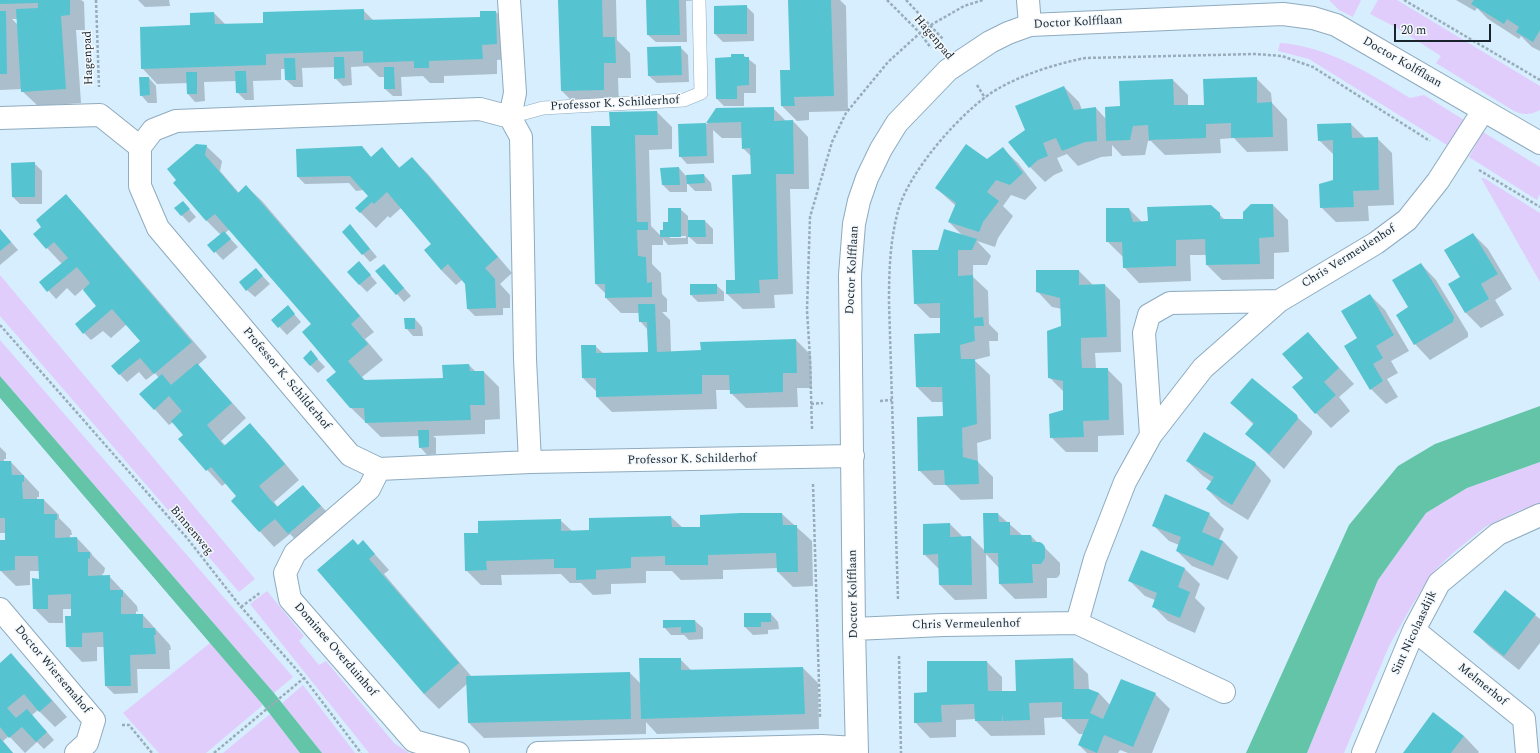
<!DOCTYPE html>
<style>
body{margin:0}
#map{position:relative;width:1540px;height:753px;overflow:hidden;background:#d6eefe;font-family:Spectral,serif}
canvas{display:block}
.scale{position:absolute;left:1394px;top:24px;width:97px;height:18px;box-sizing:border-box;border:2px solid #18232b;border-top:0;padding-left:5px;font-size:12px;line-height:14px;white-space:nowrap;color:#18232b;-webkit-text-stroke:3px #f2f8fc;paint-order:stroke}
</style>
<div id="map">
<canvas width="1540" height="753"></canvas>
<div class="scale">20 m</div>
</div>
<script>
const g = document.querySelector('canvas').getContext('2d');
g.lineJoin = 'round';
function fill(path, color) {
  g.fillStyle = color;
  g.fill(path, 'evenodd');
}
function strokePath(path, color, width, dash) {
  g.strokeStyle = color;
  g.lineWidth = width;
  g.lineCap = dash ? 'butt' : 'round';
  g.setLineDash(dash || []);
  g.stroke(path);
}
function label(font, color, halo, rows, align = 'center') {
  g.font = font + ' Spectral,serif';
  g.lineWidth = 3;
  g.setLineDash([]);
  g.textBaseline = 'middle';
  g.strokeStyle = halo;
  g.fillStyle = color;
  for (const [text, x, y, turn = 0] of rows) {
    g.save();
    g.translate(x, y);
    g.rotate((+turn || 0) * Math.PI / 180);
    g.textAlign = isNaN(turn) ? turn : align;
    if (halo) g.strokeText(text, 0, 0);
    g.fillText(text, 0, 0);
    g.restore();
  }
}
const green = new Path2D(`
 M1329 0H1361L1353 17 1339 10Z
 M1378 0H1397L1540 86V110C1531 115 1523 115 1514 111L1436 63 1441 56 1397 28 1370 14Z
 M1280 43C1328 46 1370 74 1410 98L1424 95 1464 120 1447 145 1309 59 1278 51Z
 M1483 132 1540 167V194L1537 200 1469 157Z
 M1481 178H1484L1540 213V282Z
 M0 275 255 579 239 592 0 316Z
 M0 340 293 677 274 693 0 376Z
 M1540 462V505L1520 510 1485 527 1453 553 1432 573 1411 607 1389 646 1344 753H1307L1378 580 1426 513 1467 488Z
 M267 591 304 636 299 641 319 665 326 661 394 743 409 753H369L250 604Z
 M210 643 263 705 206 753H159L123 713Z
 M303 685 355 753H322L282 703Z
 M270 714 300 753H223Z`);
const water = new Path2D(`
 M0 376 274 693 322 753H300L263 705 0 398Z
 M1540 406V462L1467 488 1426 513 1378 580 1307 753H1246L1349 525 1398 466 1435 444Z`);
const shadow = new Path2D(`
 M0 0H81L84 2 85 30H76L81 103 38 106 22 91V89L0 90ZM12 19H18V25Z
 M138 0H169L170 6 145 7Z
 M559 0H616L617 40 630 53 631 78H618L619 105 577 106 562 91Z
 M647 0H704L686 1 687 42H656L648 35Z
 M789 0H840L846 6 848 111 809 112V120L797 121 782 106 791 71Z
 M1456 0H1540V51L1532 47 1521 36 1519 39 1488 19 1477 8 1475 11Z
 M746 6 754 14V41L723 42 715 34V7Z
 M363 10 374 21 482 18 496 12 511 27 512 59 497 60V74L444 76V83H430L423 76 401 77 402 96H393L385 89V77H379L368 66 351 67 352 85 343 86 335 78V67L302 68 303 87H294L286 80V69H281V80L253 81 254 100H245L237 92V81L204 82 205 101 195 102 188 94V83L157 84 142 68 191 26 214 13 226 25 264 24Z
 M680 47 688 55 689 82 657 83 649 76Z
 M743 55 756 65V93H744V106H724L717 99Z
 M149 78 156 86 157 103H148L141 95Z
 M1256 78 1271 93 1272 103 1287 119 1288 151 1247 152 1234 138 1220 139 1221 153 1165 155 1151 141H1148L1145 155 1122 156 1112 145V156L1101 157 1078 166 1067 154 1057 158 1063 171 1054 175 1045 182 1030 167 1026 130 1064 87 1079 102 1082 110 1096 108 1106 119 1121 107 1173 80 1188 95V106L1205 105Z
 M773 108 787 122 793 121 808 137 809 189H790L793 294 774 295 775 308 743 309 727 294 736 281 752 175V157L743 148 742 138H722L713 130 714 163 687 164 680 156 679 125 707 124 717 109Z
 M657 112 672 127V149L649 150 651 226 661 236 680 209 688 216V221H705L713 229V244H697L688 236V244L668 245 663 239V245H652V264L661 273 662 294 667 299V312H662L670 320 671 352 702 351 796 340 811 355 812 388H797L798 407 746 408 731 393V390H716L717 409 612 412 597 397V392L583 378 582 346H595L604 354 649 353 647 329 640 321V313H621L606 298V294L596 284 592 127H611ZM670 236H686V238H670Z
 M1351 124 1365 138H1377L1392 153 1394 205 1368 206 1369 221 1336 222 1321 207 1334 180V155L1319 140Z
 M206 146 222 161 220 171 239 193 246 186 262 201 374 332 365 339 383 360 362 377 366 381 444 379 469 365 476 372H484L499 387 500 419 485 420V434L433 436 436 438V454L427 455 420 447 419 436 381 437 350 407 337 372 312 324 230 229 225 233 238 247 223 260 209 245 221 235 207 221 174 183Z
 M1002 148 1018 163 1037 188 1025 200 1011 195 1003 206 1013 216 998 238 995 247 977 241 991 256 987 265H973V277L988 291 989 324 998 333V341H989L990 356 974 360 990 375 991 439 977 443 978 462 993 477V499L961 500 946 485H934L919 470 944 417 943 402H932L917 387 915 335 941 334V318H930L915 303 939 251 963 236 949 222 956 206 936 188 987 161Z
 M382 149 400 168 412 158 427 173 512 273 500 284 510 295V308H503V315L475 316 468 309 466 284 463 279 456 285 441 270 432 244 401 208 390 218 388 216 376 228 356 208 369 197 364 190 356 191 349 183 305 184 298 177 372 158Z
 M34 163 42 171V204H20L13 197Z
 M679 168 686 176 704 175 711 183 712 191H695L687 183V192H670L663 185Z
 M66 196 81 211 207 357 198 365 246 418 221 441 226 446 250 425 265 440 299 480 274 502 278 507 303 486 335 521 304 548 290 534 274 547 232 501 237 496 226 483 222 486 179 439 185 435 173 422 169 425 141 394 159 378 155 373 146 380 139 372 127 382 112 366 141 341 127 324 111 338 103 331 91 340 84 333 98 306 83 289 75 296 67 288 56 299 41 282 62 264 47 248 43 227Z
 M183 202 196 217 189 223 175 208Z
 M1273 205 1288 220 1289 252 1274 253V279L1222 280 1207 265V255H1190L1191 281 1139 283 1124 267 1123 257 1107 241 1129 209 1143 223 1211 206 1225 220H1244Z
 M0 229 18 250 0 265Z
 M343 232 357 233 377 257 370 262Z
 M1473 234 1488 249 1512 289 1495 300 1504 315 1481 328 1466 313 1449 284 1462 277Z
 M1421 264 1436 280 1468 333V337L1430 360 1415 344 1410 308Z
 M256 269 270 284 255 297 247 290Z
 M366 270 377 283 367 292 359 284Z
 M377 271 391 273 411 296 404 302Z
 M1079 271 1093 285H1105L1120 300 1121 352 1095 353 1096 369H1107L1122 384 1124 435 1098 436V452H1066L1051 437 1064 410V392L1049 377 1062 327V309L1052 307 1037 291Z
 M716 285 724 292V301L698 302 691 295Z
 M1370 295 1385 310 1409 351 1391 361 1398 373 1387 379 1398 397 1386 404 1371 389Z
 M288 307 301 322 287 335 273 320Z
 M415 319 422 327 423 336H413L406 328Z
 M1308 333 1354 384 1339 397 1350 411 1331 428 1316 413 1304 378Z
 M311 352 325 367 318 373 310 365Z
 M1231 403 1296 416 1312 431V434L1284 469 1246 434 1254 425Z
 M0 447 6 453V459H4V462H11L39 492V497H37V500H44L59 515V518L71 530 72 535H70V538H77L92 554V555L105 568 104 573 102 574 103 576H109L137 606 138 612 136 611V615H143L170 645 171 650H169L170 669H137L138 693 114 694 106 686 105 647H97V661L82 662 67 646 72 617V609H63V623H49L34 608 40 580 39 571H30V585L16 586 1 571 6 541V533H0Z
 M1187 461 1255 463 1270 479 1271 481 1248 520 1222 504 1207 489 1212 482 1203 476Z
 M782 514 812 541 813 586 793 587 778 572V568L723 570V579L681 580 672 571H646V583L611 584V594L593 595 581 583H570L561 574 501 575 502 585H481L466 570 479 534 560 520 572 531H590V519L671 517 683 528H701Z
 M998 514 1023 536H1031L1038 543H1040L1060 563V574L1058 577 1056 578H1047V598L1015 599 1000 584 999 568 986 554 987 599 955 600 940 585 939 569 924 554 950 524 963 537H971L985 551Z
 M1209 514 1224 529 1219 540 1223 541 1238 557 1228 580 1192 566 1177 551 1179 545 1169 541 1153 525Z
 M363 541 389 570 384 574 472 677 630 673 641 684 680 659 692 671 803 668 818 683 819 729 657 734 646 722V734L484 738 469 723 467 684 439 709 424 694 358 546Z
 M1142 551 1185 569 1200 584 1195 598 1205 608 1195 633 1168 621 1153 606 1155 600 1145 596 1130 581Z
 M771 614 778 622 779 629 768 630V634L753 635 745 627Z
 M1535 615 1540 619V643L1519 670 1490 647 1474 632Z
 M695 621 703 628V639L689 640 684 635H671L664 627Z
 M11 655 26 670 67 717 55 727 38 710 32 715 54 740 44 749 37 742 25 753 9 736 3 741 13 753H0V664Z
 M1073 659 1088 674 1089 690 1099 693 1110 705 1155 694 1170 709 1152 753H1128L1120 750 1118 753H1087L1079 745 1084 734H1079L1064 719 1063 717 1044 718 1045 735 991 736 976 721 975 719 956 720V737L930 738 915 722 928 693V662H987L1002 677V692H1017Z
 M1464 736 1479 752 1478 753H1404Z`);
const building = new Path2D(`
 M0 0H70V15L61 16 66 89 21 92 16 9 38 8V3L0 4Z
 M558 0H602L603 37H615L616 63H604V90L561 91Z
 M646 0H679L680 35H647Z
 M788 0H831L834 96 794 97 795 106H781L780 70H790Z
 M1474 0H1540V30L1533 42 1516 32 1519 27 1507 19 1504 24 1471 4Z
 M747 5V34H714V6Z
 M364 9V20L480 17V11H496L497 44 482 45 483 59 429 61V68H414V61L363 63V51L266 54V65L141 69 140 27 190 25V13L214 12 215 24 263 23V12Z
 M0 11H6L7 74H0Z
 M681 46 682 75 648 76 647 47Z
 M731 54H744V57H749V85L737 86V99H716L715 58 731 57Z
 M334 57H344L345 78 334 79Z
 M284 58H295L296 80H285Z
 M384 67H394L395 89H384Z
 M235 71H246L247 93H236Z
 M186 72H197V94H187Z
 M139 77H149L150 95 140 96Z
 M1257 77V103L1272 102 1273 137 1231 138V123L1206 124V138L1149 140 1148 125 1133 126 1130 140 1106 141 1105 107 1120 106 1119 81 1173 79 1174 105H1204L1203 79Z
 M1064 86 1074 110 1096 107 1097 141 1085 142 1062 151 1056 138 1043 143 1048 156 1038 160 1029 168 1008 142 1025 130 1015 106Z
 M774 107V121L793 120 794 174H776L778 279 759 280 760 293 726 294V280H735L732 175 751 174 750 148 742 149 741 122 706 123 707 156 679 157 678 124 706 123 716 108Z
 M657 111 658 135H635L637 222H648V230H637L638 256 646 257 647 283 652 282V297L605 298V284H595L591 126H610L609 112Z
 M1351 123 1352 138 1378 137 1379 190 1353 191 1354 207 1320 208 1319 184 1333 180V140L1318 141 1317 124Z
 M196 144 207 145 205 155 238 193 246 185 360 316 351 324 368 344 348 361 364 380 443 378 442 365 469 364 470 371H484L485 405H470L471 420 365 423 364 408H350L326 380 336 372 302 332 311 324 215 214 206 221 173 183 176 180 167 169Z
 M966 144 987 159 1003 147 1023 173 1010 185 996 180 987 192 999 201 983 222 979 232 948 222 956 203 935 188Z
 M362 146 371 157 382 147 399 168 412 157 498 257 485 268 495 279 496 308 467 309 465 284 448 264 441 270 424 250 431 244 387 192 374 204 372 202 360 213 355 208 368 196 350 176 297 177 296 149Z
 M35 162V197H12L11 163Z
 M679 167 680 185H662L660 168Z
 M704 174 705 183 687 184 686 175Z
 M66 194 192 342 154 374 140 358 119 375 111 366 140 341 112 309 83 334 75 324 96 306 83 290 90 283 77 267 47 292 39 282 68 258 54 242 46 249 33 234 41 227 36 220Z
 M183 201 190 209 181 216 174 208Z
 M1251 204H1273L1274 237 1259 238 1260 264 1206 265 1205 239 1176 240V266L1123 268 1122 242H1106V208H1129L1133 222 1148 221 1147 207 1211 205 1220 213V219H1243V212Z
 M668 208H681V237H660V230H663V222H668Z
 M688 220H705L706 237H688Z
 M350 224 370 249 362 255 342 232Z
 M0 229 11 242 0 251Z
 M944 229 977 239 972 250H958V276L973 275 974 318 983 317 984 326H974L975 341 960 345 961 359H975L977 424 962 428 963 457 978 461 979 484 945 485 944 470 918 471 917 417 943 416 942 387H916L914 334 940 333V303L914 304 912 250H938Z
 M224 231 231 239 214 253 207 245Z
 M1473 233 1498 274 1481 284 1489 299 1465 313 1448 284 1460 277 1444 250Z
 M359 261 371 275 359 285 347 272Z
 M1421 263 1454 317 1453 322 1414 345 1396 315 1408 307 1392 280Z
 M384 264 404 288 396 295 375 271Z
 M256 268 263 276 246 291 239 282Z
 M1036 270H1079V285L1105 284 1107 337 1081 338V353L1082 368H1108L1109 420 1083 421 1084 437 1050 438 1049 414 1063 410V381L1048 378 1047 331 1061 326 1060 298 1036 292Z
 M690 284H717V294L690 295Z
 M1370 294 1394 335 1376 346 1383 358 1373 364 1383 381 1370 390 1344 346 1357 338 1341 311Z
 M638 304H655L657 352 701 350 700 342 796 339 797 373H783V392L730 394 729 375H702V394L596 397V378H582L581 345H596V353L648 352 647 322H639Z
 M288 305 295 314 278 328 271 320Z
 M404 318H415V329H405Z
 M1308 332 1339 368 1324 382 1336 395 1315 414 1292 387 1303 378 1282 354Z
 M311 350 318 359 310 366 303 358Z
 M197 363 232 403 207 425 224 446 250 423 285 464 259 486 268 497 277 507 303 485 321 506 288 534 275 519 259 532 231 501 236 496 224 482 211 467 206 471 178 439 183 435 171 421 182 411 169 396 154 410 139 394 162 374 171 385Z
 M1252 378 1297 415 1298 419 1269 454 1245 434 1254 423 1230 403Z
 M418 430H429V447L419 448Z
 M1204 432 1255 462 1256 465 1232 505 1206 489 1214 477 1186 461Z
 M0 461H11L12 475H24V482H22L23 499H44V514H57V520H55V538L77 537 78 552H90V558L88 559V576L110 575V590H123V597H121V614H143V628H155L156 635H154L156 654 130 655 131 686H105L103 632 82 633V647H66L65 616H71V594L48 595V609H33L32 578 39 579 38 556H15V570L0 571V540H5V518H0Z
 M1165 494 1210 513 1202 532 1223 541 1213 566 1176 551 1181 537 1152 526Z
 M741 513H782L783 525H797L798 572H777L776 553 708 555V565H665V556L631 557V568L596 570V579L576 580V568H554V559L486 561 487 570 465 571 464 533H478V521L561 519V531L589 530V518L671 516 672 527H700V515Z
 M983 513H998L999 522H1010V535H1031L1032 542H1040L1043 544 1045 547V558L1041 564H1032L1033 583 999 584 998 553H984Z
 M950 523V537L971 536 972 585H939L938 554 923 555V524Z
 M353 539 358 545 363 540 375 554 369 559 459 663 424 694 317 570Z
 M1141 550 1185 568 1178 587 1190 592 1180 618 1152 607 1157 593 1128 581Z
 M1505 590 1536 614 1504 656 1473 632Z
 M744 613H771V622H761V627H744Z
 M663 620H695L696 632 681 633V627L663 628Z
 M11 653 52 701 39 712 24 694 7 708 16 718 27 709 47 732 36 742 22 727 9 738 0 727V663Z
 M639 658H681V670L803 667 805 714 641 719Z
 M1073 658 1074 689H1089L1099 693 1090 713 1103 719 1121 679 1156 693 1133 747 1104 735 1097 753 1078 745 1089 719H1062V702L1029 703 1030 720 1003 721 1002 714V721H975L974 704 941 705 942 722 914 723V693L927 692V661H987L988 691H1016L1015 660Z
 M630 672 631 719 468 723 466 676Z
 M1433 712 1464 736 1451 753H1403Z
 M0 738 13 753H0Z`);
const path = new Path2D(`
 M96 0 99 87
 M887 0 920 33 931 48
 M906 0 943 39
 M1404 0 1540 80
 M977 85 985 98
 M1479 170 1540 207
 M0 325 187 538 241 607 304 678 361 753
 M880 401 892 400
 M811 404 823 403
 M812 429 810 358 807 310 810 217 832 142 846 113 888 62 920 33 931 25 964 6 983 0
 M813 484 820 717
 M898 599 889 302C889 271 890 241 898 211 908 172 965 106 1001 87 1027 73 1056 64 1085 58L1256 54 1282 56 1313 67 1430 141
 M241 607 261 592
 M899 656 901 753
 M122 725H129L152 753
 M214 753 304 678`);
const lane = new Path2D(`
 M510 117 543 108 684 100 701 93 699 1`);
const street = new Path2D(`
 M509 0 515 93 510 117
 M1028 0 1030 25
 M0 118 100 115 140 147 153 130 176 121 480 109 510 117 521 137 525 359 530 462
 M140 147V186L158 228 350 455 379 469 530 462 853 456
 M1151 435 1144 333 1149 315 1170 303 1279 301
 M379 469 369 489 295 553 285 573 290 599 414 741 458 753
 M0 609 94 720 87 743 76 753
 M1077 623 1095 559 1125 482 1151 435 1203 368 1279 301 1376 243 1407 220 1438 181 1483 111
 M854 629 943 625 1077 623 1224 692
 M1414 630 1524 719 1527 753
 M538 753 821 746 857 748
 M857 753 854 629 850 275 854 224 859 201 867 178 881 149 897 123 948 70 990 42 1008 33 1030 25 1283 14 1313 18 1336 25 1540 143
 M1363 753 1414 630 1439 583 1498 534 1540 515`);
const streetNames = [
 ["Doctor Kolfflaan",1078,23,-3],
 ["Hagenpad",933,38,50],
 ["Hagenpad",89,58,-92],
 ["Doctor Kolfflaan",1402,63,30],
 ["Professor K. Schilderhof",615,104,-3],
 ["Chris Vermeulenhof",1349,257,-32],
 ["Doctor Kolfflaan",853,270,-87],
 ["Professor K. Schilderhof",286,379,50],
 ["Professor K. Schilderhof",692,460,-1],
 ["Binnenweg",191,531,50],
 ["Doctor Kolfflaan",854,594,-91],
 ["Chris Vermeulenhof",966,625,-1],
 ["Sint Nicolaasdijk",1415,633,-65],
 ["Dominee Overduinhof",335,650,49],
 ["Doctor Wiersemahof",52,670,50],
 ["Melmerhof",1482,685,39]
];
fill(green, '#e1cdfc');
fill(water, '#64c4a7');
fill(shadow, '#0003');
fill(building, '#55c4d0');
strokePath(lane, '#8fabbe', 14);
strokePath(street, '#8fabbe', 24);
strokePath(path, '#99acba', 2.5, [3, 2]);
strokePath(lane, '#fff', 13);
strokePath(street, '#fff', 22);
label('12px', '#18232b', '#f2f8fc', streetNames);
</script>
